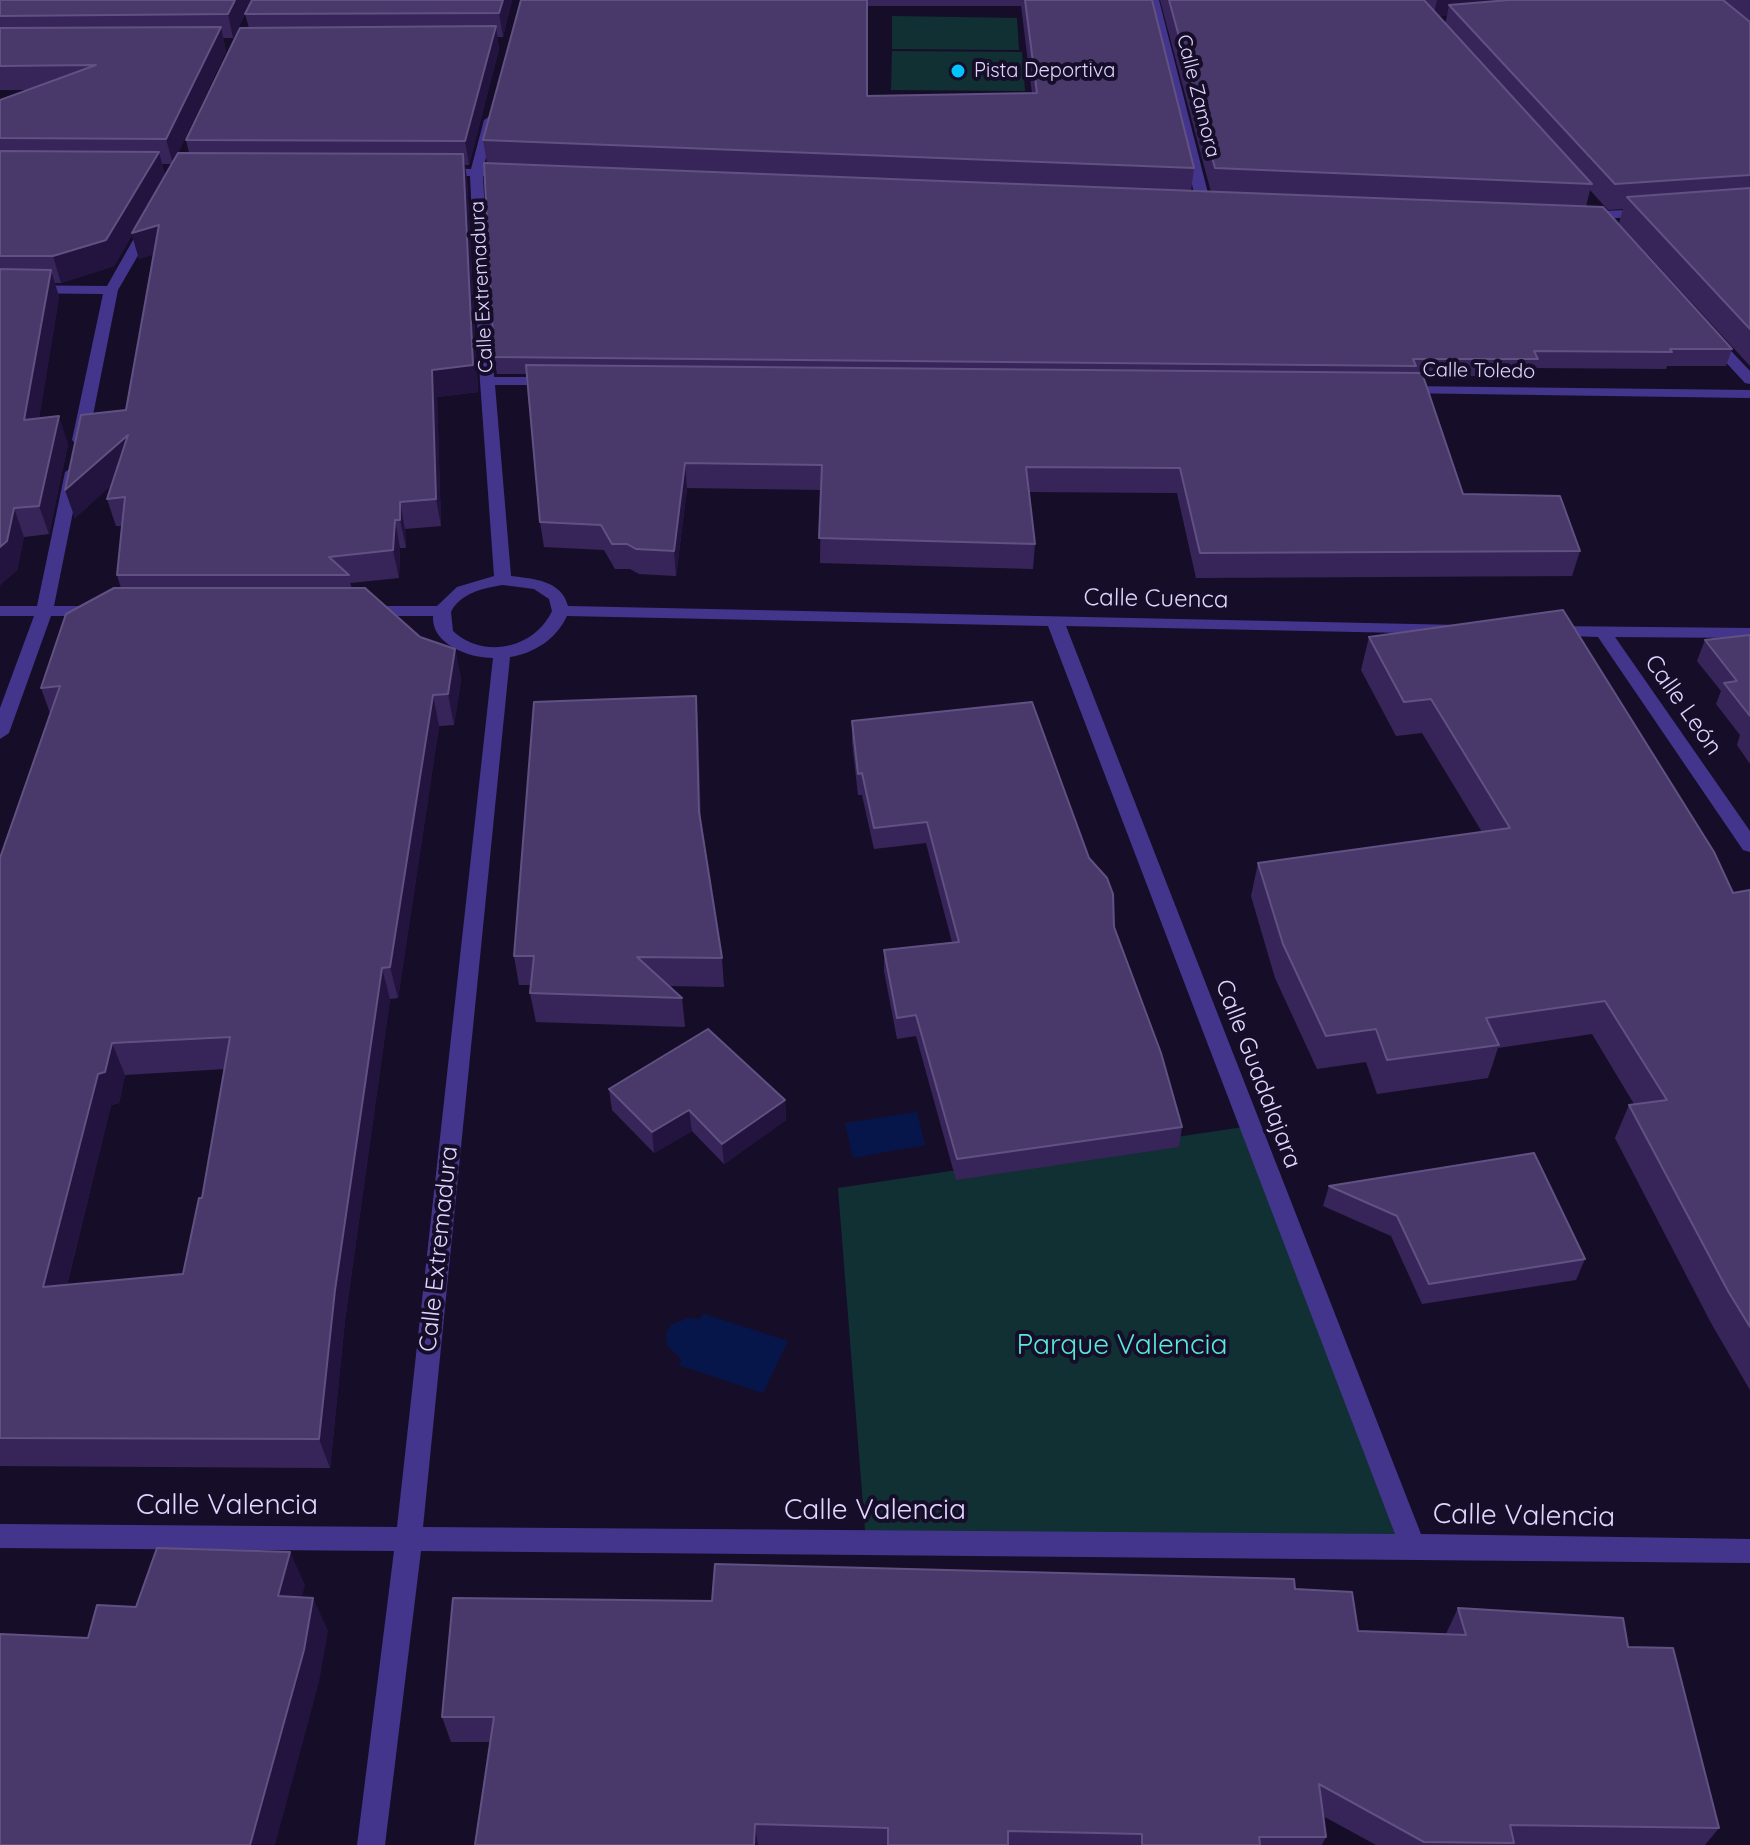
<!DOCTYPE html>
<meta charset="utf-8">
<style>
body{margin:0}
canvas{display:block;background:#160e29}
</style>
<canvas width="1750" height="1845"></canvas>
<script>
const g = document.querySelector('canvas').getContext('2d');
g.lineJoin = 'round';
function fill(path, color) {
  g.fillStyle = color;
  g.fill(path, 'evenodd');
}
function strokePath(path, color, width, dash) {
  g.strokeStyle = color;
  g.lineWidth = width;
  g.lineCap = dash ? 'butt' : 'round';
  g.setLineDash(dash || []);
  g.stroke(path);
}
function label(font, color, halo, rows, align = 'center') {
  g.font = font + ' Quicksand,sans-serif';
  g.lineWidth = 8;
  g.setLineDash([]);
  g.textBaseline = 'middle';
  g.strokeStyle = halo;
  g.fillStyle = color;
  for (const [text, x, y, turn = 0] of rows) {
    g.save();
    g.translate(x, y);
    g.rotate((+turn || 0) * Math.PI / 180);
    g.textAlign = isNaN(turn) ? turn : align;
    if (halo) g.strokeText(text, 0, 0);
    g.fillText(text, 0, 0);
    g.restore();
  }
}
const green = new Path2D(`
 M892 16 1017 18 1019 50 892 49Z
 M892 51 1022 52 1025 91 891 90Z
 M1250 1126 1413 1546 866 1543 838 1188Z`);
const water = new Path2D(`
 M917 1112 925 1145 853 1158 845 1123Z
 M704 1314 788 1341 763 1393 679 1365 682 1360 667 1345 666 1334 671 1325 688 1318 699 1319Z`);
const street = new Path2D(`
 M1147 0H1159L1210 201 1208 204 1196 201Z
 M490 116 496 120 483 169H512L518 173 512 177 483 176 494 377H555L562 381 555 385H495L511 576C534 579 561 580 568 606L1460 625 1463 629 1454 634 1066 626 1421 1534 1750 1539V1563L421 1551 385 1845H357L394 1551 0 1548V1524L397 1527 493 658C469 658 431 644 433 616H367L359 611 367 606H437L457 587 494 576 480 381 470 176H440L434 172 440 168 471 169 484 120ZM503 585 534 589 549 599 552 611C535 648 484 660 453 631L451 612C460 593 484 588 503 585ZM567 616 1048 626 1395 1534 423 1527 510 657C535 653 556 639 567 616Z
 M1647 209 1654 213 1652 216 1583 220 1576 216 1583 212Z
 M148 222 155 226 118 290 88 440 85 443H75L72 440 103 294 0 293V285L107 286 141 226Z
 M1712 335 1717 336 1750 371V384L1745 383 1707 342 1705 339Z
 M1403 386 1750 390V398L1398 393 1396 390Z
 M73 467 81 472 54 606H99L107 611 99 616H51L9 733 0 739V708L34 616H0V606H37L65 472Z
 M1550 626 1750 628V638L1615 637 1750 831V852L1743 850 1598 637 1544 635 1541 631Z`);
const wall = new Path2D(`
 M0 0H512L503 37H497L499 49 469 165H465L467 179 478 392 437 397 441 526 405 529 406 548H400L399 578 350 583 352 588 420 637 455 649 461 680 454 725 439 726 398 998 390 999 345 1320 330 1468 0 1466V858L50 713 41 688 121 588 117 575 122 526H116L107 499 111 485 75 518 65 490 126 410 153 254 139 259 132 235 114 266 61 283H55L59 297 39 418 68 444 49 534 24 537 17 570 0 585V100L27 90H0ZM247 10 245 14 249 28 186 140 189 153H178L226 51 223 38H233ZM162 164H172L165 176ZM225 1069 202 1198 183 1274 67 1285 111 1105 119 1103 125 1075Z
 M521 0H1152L1194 168 1191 191 1211 192 1160 0H1750V366L1619 223 1623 209 1608 210 1590 190 1586 207 1732 349 1726 366H1667L1666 369 1536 368 1534 376H1423L1463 494 1580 551 1572 576 1196 578 1177 493 1029 492 1035 544 1033 569 820 563 821 490 687 488 676 576 639 574 630 569H615L604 550 544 547 540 522 526 374H497L494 357 487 163 483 140ZM867 6H1021L1032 93 867 96ZM1439 16H1447L1445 24Z
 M1750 635V764L1737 745 1740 735 1716 704 1721 691 1697 661 1705 640Z
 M1369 637 1733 893 1750 890V1390L1711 1323 1615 1138 1629 1105 1634 1104 1592 1034 1498 1048 1488 1078 1377 1094 1366 1062 1317 1069 1275 978 1251 896 1258 863 1482 832 1422 733 1396 736 1361 670Z
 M696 696 698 724 701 825 722 958 724 987 668 986 682 998 685 1027 536 1022 530 993 531 985H519L514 956Z
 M852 721 1114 927 1182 1127 1179 1147 956 1180 916 1036 897 1039 884 971V950L952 942 926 843 874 849 862 795H858L852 742Z
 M609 1089 785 1100 786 1120 724 1164 692 1131 654 1153 612 1110Z
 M1329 1186 1585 1259 1576 1280 1422 1304 1391 1236 1323 1206Z
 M1295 1589 1358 1631 1446 1634 1458 1608 1628 1647 1719 1828 1705 1845H1376L1323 1816 1326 1837 1322 1845H475L491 1742H451L442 1717 712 1601Z`);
const shadedWall = new Path2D(`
 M235 0H252L233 38 228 14Z
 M503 0H512L503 37 499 13Z
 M1437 0H1625L1449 5 1447 16 1433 17Z
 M496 26 499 49 469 165 465 141Z
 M221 27 226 51 173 164 166 139Z
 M159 152 166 178 159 225 166 251 139 259 132 235 114 266 61 283 53 256Z
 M463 154 467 179 478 392 437 397 441 526 436 499 432 370Z
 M51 270 59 297 34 448 24 420Z
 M59 416 68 444 49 534 39 506Z
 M128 435 137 462 75 518 65 490Z
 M685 463 687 488 676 576 674 551Z
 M400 502 405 529 406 548 400 520Z
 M14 508 24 537 17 570 0 585V547Z
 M395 520 400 548 399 578 393 550Z
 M455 649 461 680 454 725 448 694Z
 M433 695 439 726 398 998 390 967Z
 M696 696 698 724 701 841 699 812Z
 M382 968 390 999 345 1320 330 1468 319 1439 335 1290Z
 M112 1043 125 1075 119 1103 111 1105 59 1317 43 1287 98 1074Z
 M785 1100 786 1120 724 1164 722 1144Z
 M689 1110 692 1131 654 1153 652 1132Z
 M290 1552 305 1585 293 1629 278 1596Z
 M313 1598 328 1631 319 1682 275 1845H250Z
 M755 1824 758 1845H754Z`);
const building = new Path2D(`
 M0 0H235L228 14 0 16Z
 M252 0H503L499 13 245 14Z
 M521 0H867V96L1037 93 1025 0H1152L1194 168 483 140Z
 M1169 0H1424L1592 184 1215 168Z
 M1509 0H1723L1750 22V175L1615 184 1449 5Z
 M496 26 465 141 186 140 240 28Z
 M221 27 166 139 0 138V100L96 65 0 66V28Z
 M0 151 159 152 106 240 53 256H0Z
 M178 153 463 154 473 365 432 370 436 499 400 502V520H395L393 550 329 557 349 575H117L125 497 107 499 128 435 65 490 81 415 126 410 159 225 132 233Z
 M484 163 1603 207 1732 349H1670L1672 352 1534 351 1538 359H1413L1416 366 494 357Z
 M1750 188V329L1627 197Z
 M0 269 51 270 24 420 59 416 39 506 14 508 7 541 0 547Z
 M526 365 1422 373 1463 494 1560 496 1580 551 1200 553 1180 468 1026 467 1035 544 819 538 822 465 685 463 674 551 636 549 627 544H612L601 525 540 522Z
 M114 588H365L420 637 455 649 448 694 433 695 390 967 382 968 335 1290 319 1439 0 1438V858L60 686 41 688 66 614ZM230 1037 202 1198H199L183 1274 43 1287 98 1074 105 1072 112 1043Z
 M1563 610 1714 852 1733 893 1750 890V1327L1728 1291 1629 1105 1667 1100 1605 1001 1486 1018 1499 1045 1387 1060 1376 1029 1326 1036 1283 944 1258 863 1510 828 1431 699 1404 702 1369 637Z
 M1750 635V716L1724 683 1737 681 1705 640Z
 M696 696 699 812 722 958 637 957 682 998 530 993 534 956H514L534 702Z
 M1032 702 1089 858 1107 878 1113 894 1114 927 1161 1053 1182 1127 957 1159 916 1015 897 1018 884 950 959 942 927 822 874 828 862 773 858 774 852 721Z
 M708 1029 785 1100 722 1144 689 1110 652 1132 609 1089Z
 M1534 1153 1585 1259 1429 1284 1397 1216 1329 1186Z
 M157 1548 290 1552 278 1596 313 1598 304 1650 250 1845H0V1634L88 1638 97 1605 136 1607Z
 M715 1564 1294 1579 1295 1589 1352 1592 1358 1631 1466 1635 1458 1608 1623 1618 1628 1647 1673 1648 1719 1828 1510 1825 1514 1843 1424 1842 1319 1784 1326 1837H1259L1260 1845H1142V1834L1008 1831V1845H888V1828L755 1824 754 1845H475L494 1717H442L453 1598 712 1601Z`);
const markers = [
 [958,71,8,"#02c3ff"]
];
const farPoinames = [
 ["Pista Deportiva",974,71]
];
const farStreetnames = [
 ["Calle Zamora",1198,96,76],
 ["Calle Extremadura",482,287,-93],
 ["Calle Toledo",1479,371,1]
];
const streetNames = [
 ["Calle Cuenca",1156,599,1],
 ["Calle León",1683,705,55],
 ["Calle Guadalajara",1258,1074,69],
 ["Calle Extremadura",439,1249,-84]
];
const nearParknames = [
 ["Parque Valencia",1122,1346]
];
const nearStreetnames = [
 ["Calle Valencia",227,1506],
 ["Calle Valencia",875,1511],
 ["Calle Valencia",1524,1516,1]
];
fill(green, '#103034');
fill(water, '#06154a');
fill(street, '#44358c');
fill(wall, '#372559');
fill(shadedWall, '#22143e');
fill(building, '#49386a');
strokePath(building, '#615182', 2);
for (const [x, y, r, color] of markers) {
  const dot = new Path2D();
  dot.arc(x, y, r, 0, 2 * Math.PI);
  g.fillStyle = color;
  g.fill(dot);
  strokePath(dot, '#160e29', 3);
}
label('20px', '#e0d6ff', '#160e29', farPoinames, 'left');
label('20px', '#e0d6ff', '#160e29', farStreetnames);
label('24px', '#e0d6ff', '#160e29', streetNames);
label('28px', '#57ead9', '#160e29', nearParknames);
label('28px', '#e0d6ff', '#160e29', nearStreetnames);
</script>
